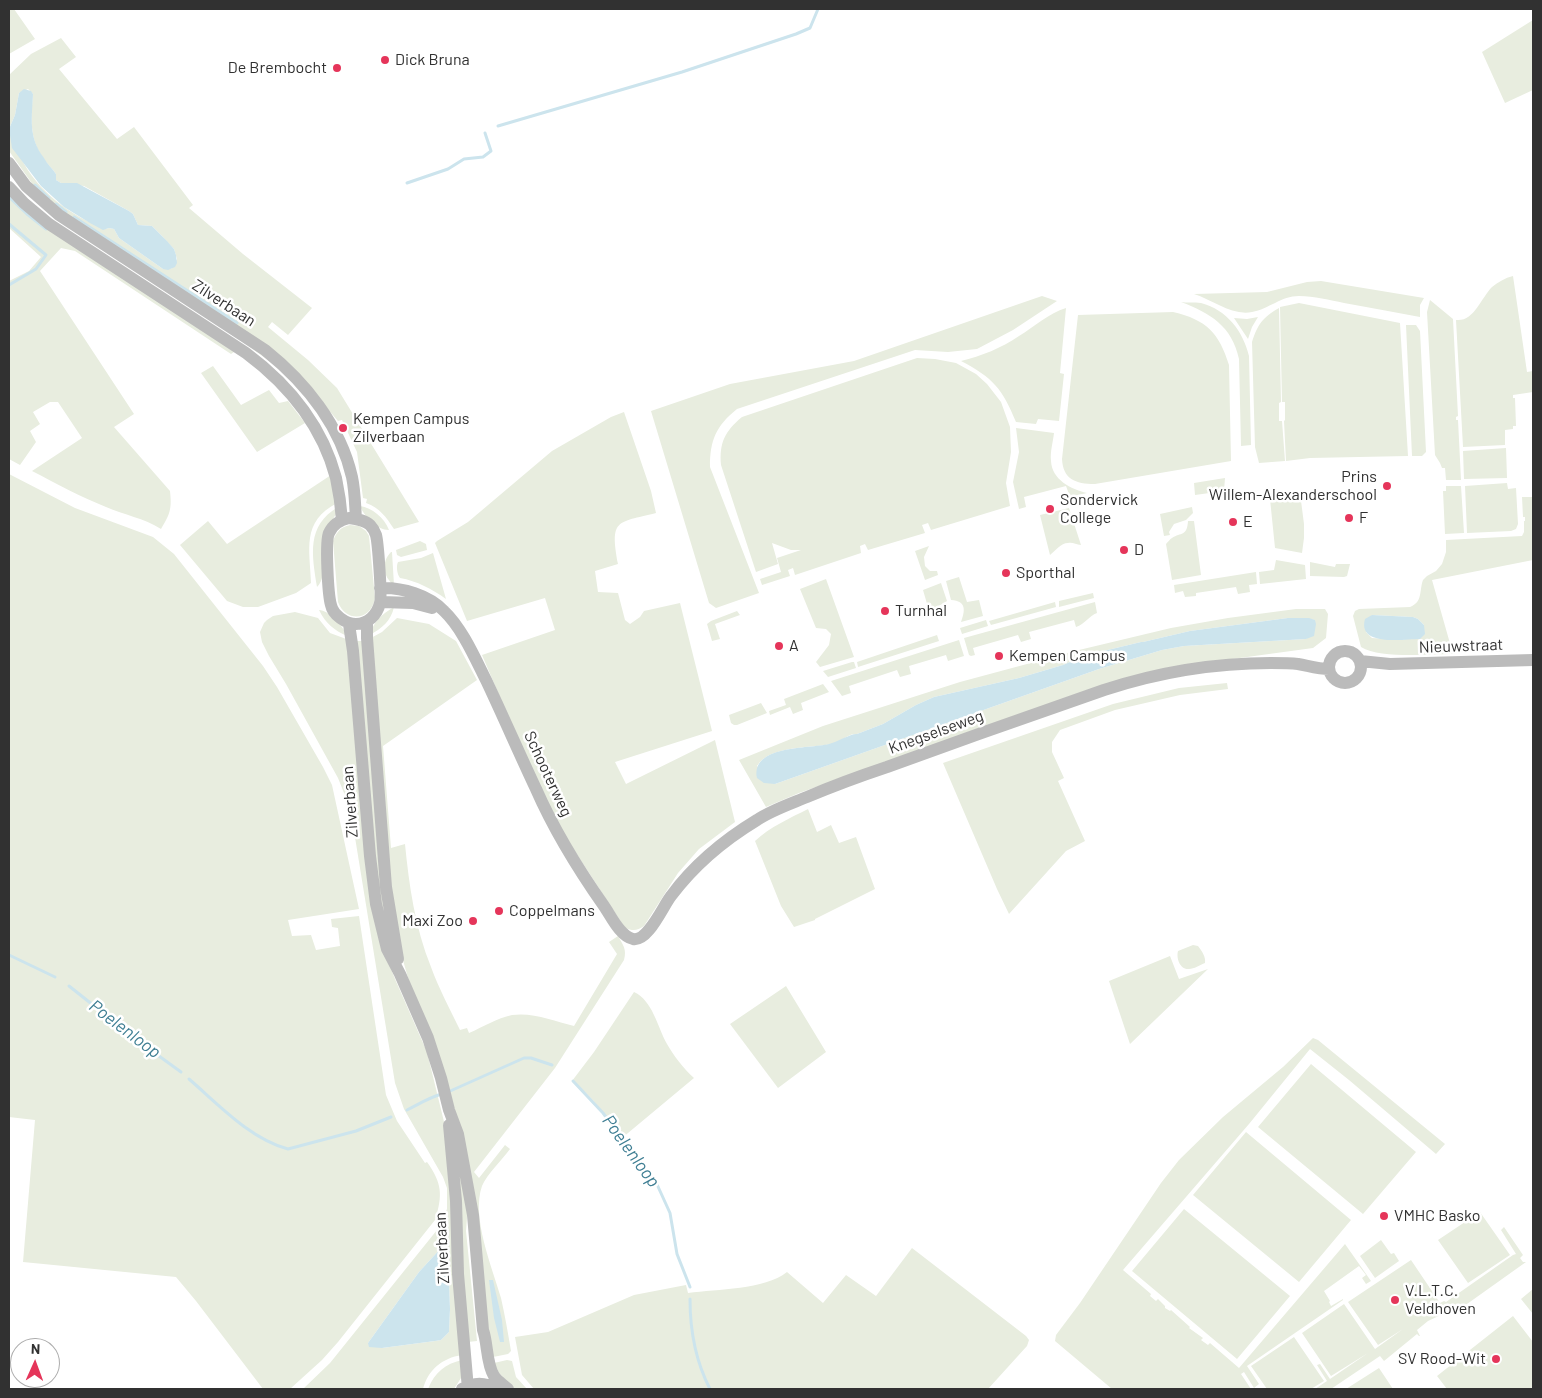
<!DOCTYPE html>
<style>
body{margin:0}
#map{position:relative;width:1542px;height:1398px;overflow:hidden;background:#fff;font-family:Barlow,sans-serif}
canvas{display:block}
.frame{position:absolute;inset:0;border:10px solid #313131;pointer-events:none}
.north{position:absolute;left:10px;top:1338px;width:50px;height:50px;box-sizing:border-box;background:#fff;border:1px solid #adadad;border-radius:50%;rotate:2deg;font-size:14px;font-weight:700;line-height:20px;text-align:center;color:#313131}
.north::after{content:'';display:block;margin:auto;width:18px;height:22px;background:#e5355a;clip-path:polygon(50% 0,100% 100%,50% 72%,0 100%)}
</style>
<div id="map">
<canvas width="1542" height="1398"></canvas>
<div class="frame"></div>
<div class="north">N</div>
</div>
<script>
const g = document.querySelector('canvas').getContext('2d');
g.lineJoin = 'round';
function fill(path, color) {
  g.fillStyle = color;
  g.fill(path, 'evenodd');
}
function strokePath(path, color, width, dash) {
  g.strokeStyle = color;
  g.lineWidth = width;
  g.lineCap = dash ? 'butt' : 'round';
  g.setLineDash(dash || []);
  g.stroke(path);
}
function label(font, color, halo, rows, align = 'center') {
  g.font = font + ' Barlow,sans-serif';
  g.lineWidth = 5;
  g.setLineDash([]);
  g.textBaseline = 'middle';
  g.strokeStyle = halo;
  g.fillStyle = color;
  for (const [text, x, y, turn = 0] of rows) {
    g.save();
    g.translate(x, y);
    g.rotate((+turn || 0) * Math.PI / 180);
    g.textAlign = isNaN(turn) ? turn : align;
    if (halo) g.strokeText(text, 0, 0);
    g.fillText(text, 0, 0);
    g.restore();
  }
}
const green = new Path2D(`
 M9 9H14L35 39 9 54Z
 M1533 20V90L1505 103 1482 52Z
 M61 38 76 57 59 69 117 139 134 127 193 205 189 208 243 254 312 308 288 335 272 322 268 327 308 360 337 388 419 522 394 529C386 517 380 508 366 503L367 499 363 498 357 452 342 420 338 421 315 394 41 196 9 151V75L31 54ZM28 89 33 94C31 117 29 138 43 158 47 164 52 168 56 174V180L61 183 84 186 129 211 133 214 138 225 152 226 161 235 174 249 177 259 171 269H163L119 238 114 229 109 228 106 229C72 217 37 191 21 158 16 149 13 139 9 129L15 115 19 93Z
 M9 191 237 350 231 354 75 251 61 248 40 271 134 414 114 427 170 491C172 509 170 514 161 529 144 518 124 515 106 507 81 497 57 484 32 471L82 438 58 402H50L33 412 40 424 30 431 36 442 20 465 9 459V281L29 271 41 257 9 228Z
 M1513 276 1527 372 1533 371V392L1513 395V398H1515L1516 426H1513V429L1505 430V445L1463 447 1456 320C1474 322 1481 298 1492 287 1498 282 1505 278 1513 276Z
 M1321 281 1424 298 1420 305V317C1395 312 1370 308 1344 303 1330 300 1314 296 1299 296 1281 296 1269 309 1252 312 1232 316 1213 300 1194 294L1267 292 1307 282Z
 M1042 296 1057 301 1013 330 977 349 948 352 915 350 737 409C716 426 710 440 710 467L759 593 716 608 709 603 651 411 730 384 854 361Z
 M1430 300 1453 319 1458 416 1456 417V420H1458L1461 480H1446L1445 468H1442L1440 463 1435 455 1427 312Z
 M1181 302C1187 303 1194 302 1201 303 1227 310 1243 331 1249 356L1251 445 1241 446 1239 359C1232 326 1210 313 1181 302Z
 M1299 303 1400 323 1408 456 1310 458 1286 461 1284 421 1285 420V402H1282L1280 307Z
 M1066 308 1060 373 1064 374 1059 421 1038 419 1036 424 1016 422C1002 388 993 378 961 361 981 356 1002 348 1019 336 1034 327 1049 313 1066 308Z
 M1279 308 1281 402 1279 403V421H1282L1285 461 1259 463 1255 447 1252 342C1258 324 1262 318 1279 308Z
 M1173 312C1207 320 1219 333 1229 365L1231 461 1095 484C1075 484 1063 479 1062 459L1078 315Z
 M1258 317 1252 327 1248 339 1234 318 1247 319Z
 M1406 325H1416L1420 331 1426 452 1422 456H1412Z
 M917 358 935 359 956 363 976 374 987 384 1001 402 1010 427 1011 452 1006 483 1010 506 931 530 928 523 922 525 925 533 868 550 865 544 860 546 861 553 795 575 793 568 788 570 790 576 762 585 760 579 781 572 777 558 801 550H791L772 543 778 564 756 572 721 465C719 443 725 431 742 417Z
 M213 366 241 405 269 390 279 403 288 401 305 423 257 452 201 373Z
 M624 412 651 491 656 513C616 523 610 519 618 564L595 571 598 592 618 593 625 620 630 624 640 617 644 611 680 603 712 731 615 762 626 784 715 740 735 822 699 849 678 873 644 926C637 931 633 931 625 928L563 833 538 786 482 655 555 630 545 598 467 621 435 543 437 541 468 522 552 451 611 417Z
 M1016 428 1054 433C1053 442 1050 452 1051 461 1052 480 1071 489 1087 493L1070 497 1066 486 1024 497 1026 507 1019 509 1013 482 1019 452Z
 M1506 448 1507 478 1464 479 1463 451Z
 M9 474 75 508 153 537 174 554 263 666 277 687 323 767 332 785 359 909 288 920 292 936 311 935 316 950 340 946 338 928 332 927 331 919 359 916 386 1095 397 1121 425 1163 427 1162C442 1183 443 1195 435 1220L338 1342 322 1360 290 1389H263L196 1301 176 1277 23 1262 35 1120 9 1117Z
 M331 475 337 503C301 522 310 549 311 583L296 593 258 607H243L227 601 180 545 208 521 227 544Z
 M1225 478 1224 491 1195 495 1194 483Z
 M1507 483 1508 489 1516 488 1518 524 1516 529 1511 531 1467 533 1465 486Z
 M1446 486H1461L1464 533 1445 534 1443 491H1446Z
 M1300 493 1304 524V538L1302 553 1275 548 1270 499Z
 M1522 497H1533V560L1432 580 1453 654C1430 654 1380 659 1361 647L1353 616 1355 611 1359 609 1410 607C1423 602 1419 591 1423 580L1427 576 1436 571 1442 564 1446 552V540L1522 536 1524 532V521H1525V517H1523ZM1372 615 1413 617 1418 619 1424 625 1407 639 1401 640 1372 638 1366 632Z
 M360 506C372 508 384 517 389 530 377 530 364 516 360 506Z
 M338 507C336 519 328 523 325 532 320 546 329 576 317 587 312 555 306 526 338 507Z
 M1192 507 1193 513 1186 520 1174 524 1169 532 1170 535 1164 536 1160 514Z
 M1069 508 1081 545C1076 545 1073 542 1068 543 1061 543 1055 551 1050 555L1040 515Z
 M1188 521H1194L1201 575 1172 580 1166 544C1168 542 1170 539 1172 538 1181 532 1187 537 1188 521Z
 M350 525 359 526 366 531 369 536 375 598C371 621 346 623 338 602L333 541C336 533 340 527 350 525Z
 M420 541 426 544 427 550 401 557 397 555 396 550Z
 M929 546 924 557 925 566 930 571H937L938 575 925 580 915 551Z
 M391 552H392L394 585C383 577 381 562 391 552Z
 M433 553 446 599C432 589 417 581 400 578 397 574 396 566 398 562L421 558Z
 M1276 560 1305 565 1306 579 1260 584 1259 572 1274 570Z
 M1310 562 1335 567 1336 564H1350L1347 576 1344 577 1310 576Z
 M1256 572 1257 584 1249 585 1250 592 1238 594 1236 587 1196 593V596L1185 597 1183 591 1175 593 1174 585Z
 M959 577 967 602 979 600 983 616 961 622C965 611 967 601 951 600L946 581Z
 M826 579 854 657 820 667 816 662 829 645 831 634 826 629 816 628 800 589Z
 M941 583 947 601 937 607 930 614 923 590Z
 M1093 593 1094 598 1059 607V601Z
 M1055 602 1056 607 991 625 989 621Z
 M1095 602 1097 613C1089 616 1085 624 1076 627L1074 620 1029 632 1031 639 1021 642 1018 635 973 648 975 655 971 656 969 655 964 638Z
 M394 607C391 621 382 628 370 635 373 622 382 614 394 607Z
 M1296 609H1325L1328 614 1326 638 1313 648 1181 666 1019 716 799 793 766 807 739 760 823 726 960 682 1079 650 1171 628 1228 618ZM1288 618H1301L1315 620 1306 639 1184 646 1162 650 1099 669 775 784 757 766C770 744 814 749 836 743 843 740 849 733 857 734L883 724 916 705 934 697 1019 678 1063 665 1087 655 1141 642H1143L1190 631Z
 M319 610C329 610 344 627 347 636 334 630 326 624 319 610Z
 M737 611 740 615 715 624 720 639 712 641 707 624 711 621Z
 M295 612 318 618 330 633 349 640 383 948 395 979 427 1052 446 1130 462 1355C442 1358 428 1370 423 1389H303L330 1363 437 1230 447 1209V1188L443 1177 404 1109 395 1083 353 825 346 798 338 778 286 684 269 656 262 642 260 632 264 623 267 620 273 616ZM442 1247H445L448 1254 450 1309 449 1332 441 1340 435 1341 382 1348 368 1343 419 1272Z
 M397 618 429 624 456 641 477 680 383 746 391 848 405 844C409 885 415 928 431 967 439 989 450 1009 460 1030L467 1028 469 1033C483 1027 497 1018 512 1015 533 1012 554 1021 574 1026L617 954 609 942 618 936C623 945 627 949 624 960L555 1068 474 1172 479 1178 505 1145 510 1149C502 1160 487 1174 482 1186 471 1217 492 1267 501 1298 505 1316 508 1333 511 1351L508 1354 493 1357 489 1334 476 1213 398 943 394 924 369 639 382 632Z
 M986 620 988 626 962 634 960 628Z
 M937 635 939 641 858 667 857 662Z
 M959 640 964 656 948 661 946 655 909 666 911 674 900 677 897 670 849 686 851 693 842 696 831 681Z
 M356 641H363L385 908 380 910Z
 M852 662H854L856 668 828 677 823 671Z
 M1227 683 1228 689 1180 695 1115 710 1060 730 1052 742V752L1064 778 1058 781 1085 841 1066 851 1009 914 997 889 943 763 1113 704 1179 688Z
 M823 684 829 692 801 703 803 710 793 714 790 707 770 715 769 711 786 705 784 699Z
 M761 703 767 713 737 725H734L731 723 729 715Z
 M808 809 817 832 831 825 839 843 856 837 875 889 815 919V920L794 927 781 906 755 841C770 827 790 818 808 809Z
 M1193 945 1198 946C1202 951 1206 957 1205 963 1200 965 1194 969 1189 969 1180 970 1176 958 1178 951Z
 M1170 956 1179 979 1208 969 1130 1044 1109 981Z
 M786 986 826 1052 778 1088 730 1024Z
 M634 992C653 1001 657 1026 667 1044 674 1056 683 1068 694 1078L622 1138C607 1117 593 1097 572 1081L594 1052Z
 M1313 1038 1318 1040 1445 1144 1436 1154 1349 1080 1310 1049 1249 1124 1123 1270 1151 1294 1150 1296 1156 1301 1158 1299 1165 1306V1308L1170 1311 1171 1310 1190 1327 1189 1328 1203 1338 1201 1340 1208 1345 1210 1343 1239 1368 1345 1244 1371 1281 1366 1284 1362 1278 1366 1275 1359 1266 1324 1291 1330 1301 1329 1302 1331 1306 1343 1299V1300L1247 1366 1259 1384 1254 1388 1244 1372 1241 1374 1251 1389H1112L1055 1341 1056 1335 1080 1303 1161 1183 1179 1160 1223 1117 1283 1067Z
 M1311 1064 1416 1152 1363 1214 1258 1127Z
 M452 1129 468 1205 466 1231 477 1341 468 1342Z
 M1246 1132 1351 1220 1299 1282 1193 1195Z
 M1184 1209 1290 1296 1237 1359 1132 1271Z
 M1480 1212 1510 1255 1468 1283 1438 1240Z
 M1504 1227 1523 1255 1520 1258 1523 1262H1526L1460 1309H1450L1443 1314 1428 1321 1417 1330 1420 1336H1419L1417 1334 1384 1361 1380 1356 1331 1389H1315L1327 1381 1317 1365 1320 1364 1330 1379 1368 1353 1331 1376 1302 1333 1344 1304 1375 1349 1403 1329 1378 1345 1348 1302 1411 1260 1440 1303 1444 1301 1446 1302 1513 1255 1516 1254 1501 1230Z
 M1381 1240 1391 1254 1394 1253 1399 1261 1375 1278 1360 1256Z
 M912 1248 1026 1336 1029 1340 1027 1346 988 1389H534L522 1375 515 1337 548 1332 634 1295 686 1285 688 1293C718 1289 764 1290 787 1272L823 1303 846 1275 876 1296Z
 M1533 1289V1314L1521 1299Z
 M1513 1316 1533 1342V1389H1447L1437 1376Z
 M1294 1337 1324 1381 1311 1389H1267L1251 1366Z
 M462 1360 461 1378 454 1389H428C435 1372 445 1364 462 1360Z
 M507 1360 512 1361 516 1377 527 1389H514L499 1373 494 1363Z
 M1379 1368 1393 1389H1346Z`);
const water = new Path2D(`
 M24 89 31 91 33 94C32 118 28 137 44 158 47 164 52 168 56 174V180L61 183H77L129 211 133 214 138 225 152 226 167 241 174 249 176 255 177 263 175 267 168 270 163 269 119 238 114 229 109 228 103 230 90 223 64 207 41 186 12 148 9 129 15 115 19 93Z
 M1372 615 1413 617 1418 619 1424 625 1425 634 1420 639C1404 639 1357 647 1365 619Z
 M1288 618H1309L1315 620 1316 624 1314 636 1306 639 1184 646 1162 650 1099 669 775 784 764 783 757 778C751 745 808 749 829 744 837 742 852 733 857 734L883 724 916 705 934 697 1019 678 1063 665 1087 655 1141 642H1143L1190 631Z
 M442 1247 447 1248 448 1254 450 1309 449 1332 441 1340 435 1341 382 1348 369 1347 368 1343 419 1272Z
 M489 1280H493L502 1320 504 1342H500L494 1318Z`);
const stream = new Path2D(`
 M498 126 682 72 796 34 810 28 818 9
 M407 183 448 169 464 159 483 157 491 151 485 133
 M35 185 49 198
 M9 197 27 214 46 229
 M56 204 66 212
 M74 217 237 323
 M9 224 46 255 36 269 9 285
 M9 955 55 977
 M69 986 141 1043 181 1072
 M189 1079C218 1104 250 1139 288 1149L356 1131 391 1117
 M573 1081 603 1113 638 1160 655 1180 670 1213 677 1254 690 1287
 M448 1092 524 1058H531L552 1065
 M407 1110C419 1104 430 1097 442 1094
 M690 1299C690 1330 696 1362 710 1389`);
const secondary = new Path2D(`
 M9 163 26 186 59 215 265 350C305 382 340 425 352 477 355 491 355 505 356 519
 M9 187 24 203 49 224 246 353C289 385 322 425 336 478 339 492 341 506 342 520
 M349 518C357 519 365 520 370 525 373 528 375 532 376 535 378 542 382 597 380 603 377 615 368 624 356 624 346 624 333 615 331 605 328 595 325 541 329 533 333 524 340 520 349 518Z
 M380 588C402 587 429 595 444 611 462 628 475 658 486 680 503 716 519 753 536 789 554 830 578 869 604 906 611 916 620 936 633 939 648 942 663 906 671 896 694 865 724 840 757 820 772 810 790 804 807 797 833 786 860 776 887 767 959 741 1032 715 1104 690 1159 672 1214 663 1271 663 1280 663 1290 663 1298 664 1309 666 1318 669 1329 669
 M381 602 413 603 432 608
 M367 622V638L386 887 398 959
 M349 624 353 651 370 856 376 904 387 949 400 974 428 1038 441 1078 449 1110 458 1134 473 1215 483 1330C488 1344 486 1363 494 1376 497 1381 504 1385 508 1389
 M1329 667a16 16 0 1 1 32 0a16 16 0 1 1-32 0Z
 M1360 661 1390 664 1533 660
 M449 1125 456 1201 458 1274 468 1389
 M462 1389C474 1382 485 1382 496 1389`);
const markers = [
 [385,60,5,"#e5355a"],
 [337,68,5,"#e5355a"],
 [343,428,5,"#e5355a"],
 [1387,486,5,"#e5355a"],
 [1050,509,5,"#e5355a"],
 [1349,518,5,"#e5355a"],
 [1233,522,5,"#e5355a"],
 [1124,550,5,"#e5355a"],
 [1006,573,5,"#e5355a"],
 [885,611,5,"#e5355a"],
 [779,646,5,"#e5355a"],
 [999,656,5,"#e5355a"],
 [499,911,5,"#e5355a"],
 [473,921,5,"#e5355a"],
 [1384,1216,5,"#e5355a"],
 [1395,1300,5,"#e5355a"],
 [1496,1359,5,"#e5355a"]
];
const poiNames = [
 ["Dick Bruna",395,60],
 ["De Brembocht",327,68,"right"],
 ["Kempen Campus",353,419],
 ["Zilverbaan",353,437],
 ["Prins",1377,477,"right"],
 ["Willem-Alexanderschool",1377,495,"right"],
 ["Sondervick",1060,500],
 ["College",1060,518],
 ["F",1359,518],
 ["E",1243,522],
 ["D",1134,550],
 ["Sporthal",1016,573],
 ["Turnhal",895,611],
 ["A",789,646],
 ["Kempen Campus",1009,656],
 ["Coppelmans",509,911],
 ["Maxi Zoo",463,921,"right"],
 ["VMHC Basko",1394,1216],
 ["V.L.T.C.",1405,1291],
 ["Veldhoven",1405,1309],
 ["SV Rood-Wit",1486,1359,"right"]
];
const streetNames = [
 ["Zilverbaan",224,303,33],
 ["Nieuwstraat",1461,646,-2],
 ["Knegselseweg",936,732,-20],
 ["Schooterweg",548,774,65],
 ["Zilverbaan",350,802,-94],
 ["Zilverbaan",442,1248,-93]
];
const waterNames = [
 ["Poelenloop",125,1029,37],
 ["Poelenloop",631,1151,54]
];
fill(green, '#e8eddf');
fill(water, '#cce4ed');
strokePath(stream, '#cce4ed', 3);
strokePath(secondary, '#bbb', 12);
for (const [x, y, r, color] of markers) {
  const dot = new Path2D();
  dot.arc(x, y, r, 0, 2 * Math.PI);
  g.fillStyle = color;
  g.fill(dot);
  strokePath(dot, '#fff', 2);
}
label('16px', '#313131', '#fff', poiNames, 'left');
label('16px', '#313131', '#fff', streetNames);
label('italic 18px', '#3e7e93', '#fff', waterNames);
</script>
